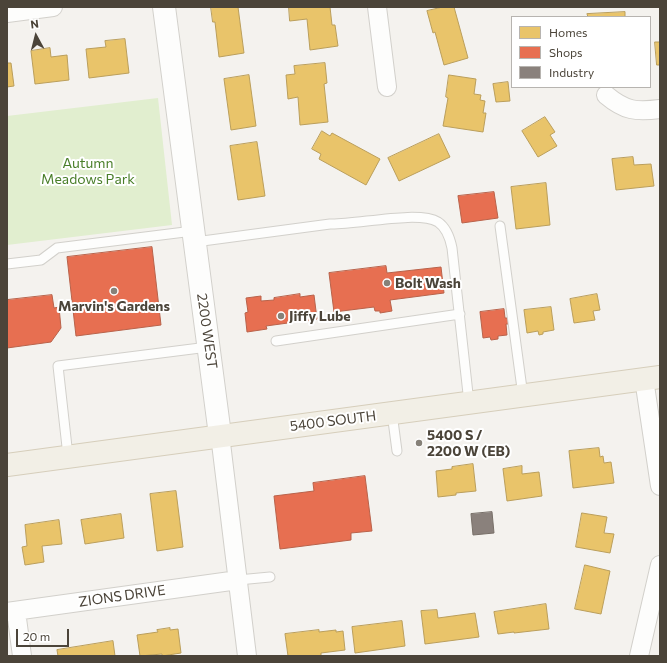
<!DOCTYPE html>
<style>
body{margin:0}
#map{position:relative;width:667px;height:663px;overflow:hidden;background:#f4f2ee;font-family:Commissioner,sans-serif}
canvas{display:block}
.frame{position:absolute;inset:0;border:8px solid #4b4439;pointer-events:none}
.legend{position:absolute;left:511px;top:16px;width:140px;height:72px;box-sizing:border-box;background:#fff;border:1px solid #b7b4b0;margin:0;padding:5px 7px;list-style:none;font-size:12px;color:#4b4439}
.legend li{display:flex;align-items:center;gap:8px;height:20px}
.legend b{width:20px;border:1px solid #b7b4b0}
.north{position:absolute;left:16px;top:16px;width:40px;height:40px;-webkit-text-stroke:3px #fff;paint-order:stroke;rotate:353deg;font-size:11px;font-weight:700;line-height:16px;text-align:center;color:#4b4439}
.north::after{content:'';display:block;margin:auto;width:14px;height:18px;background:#4b4439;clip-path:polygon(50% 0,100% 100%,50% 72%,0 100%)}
.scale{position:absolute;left:16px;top:629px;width:53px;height:18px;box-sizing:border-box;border:2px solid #4b4439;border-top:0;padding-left:5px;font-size:12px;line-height:14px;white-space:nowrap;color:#4b4439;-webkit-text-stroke:3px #fff;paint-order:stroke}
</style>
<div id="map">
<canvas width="667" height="663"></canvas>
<div class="frame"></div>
<ul class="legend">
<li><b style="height:11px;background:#e9c46a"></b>Homes</li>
<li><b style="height:11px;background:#e76f51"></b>Shops</li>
<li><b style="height:11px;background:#8a817c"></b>Industry</li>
</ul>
<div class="north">N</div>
<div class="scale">20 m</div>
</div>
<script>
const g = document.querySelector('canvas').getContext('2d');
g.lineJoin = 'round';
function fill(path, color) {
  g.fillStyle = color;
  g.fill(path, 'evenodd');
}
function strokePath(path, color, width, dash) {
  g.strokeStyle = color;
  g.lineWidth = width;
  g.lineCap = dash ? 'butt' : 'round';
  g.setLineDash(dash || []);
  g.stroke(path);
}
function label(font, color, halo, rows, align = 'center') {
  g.font = font + ' Commissioner,sans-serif';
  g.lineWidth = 4;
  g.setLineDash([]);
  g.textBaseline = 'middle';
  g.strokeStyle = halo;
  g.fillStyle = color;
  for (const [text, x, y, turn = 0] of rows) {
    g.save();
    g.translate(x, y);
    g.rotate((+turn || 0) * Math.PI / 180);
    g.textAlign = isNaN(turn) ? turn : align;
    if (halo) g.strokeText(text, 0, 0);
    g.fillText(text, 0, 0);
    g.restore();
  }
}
const green = new Path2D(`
 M158 98 172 225 7 245V116Z`);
const homes = new Path2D(`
 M211 7H238L244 53 219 57 215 22H213Z
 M289 7H330L332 25H335L338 46 310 50 307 19 290 21Z
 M443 7H454L468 58 444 65 435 32 433 33 427 11Z
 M625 12V17H588L587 14Z
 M125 39 129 73 89 78 86 49 106 47 105 41Z
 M655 42H660V65H657Z
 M50 48 51 57 67 55 69 80 35 84 31 51Z
 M7 63H11L14 86 7 87Z
 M325 63 327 83 324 84 328 122 300 125 298 97 288 99 286 75 295 74 294 66Z
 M249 75 256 126 231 130 224 79Z
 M449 75 476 79 474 94 481 95 480 100 485 101 483 113H486L483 132 443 126 448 98 446 97Z
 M508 82 510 101 496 102 493 84Z
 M545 117 555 132 550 135 557 146 538 157 522 131Z
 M322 131 330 136 332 133 380 159 366 185 319 159 321 154 312 149Z
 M439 134 450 157 399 181 388 158Z
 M257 142 265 196 238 200 230 146Z
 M633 157 634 165 651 164 654 186 616 190 612 159Z
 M546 183 550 225 516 229 511 187Z
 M597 294 600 310 593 311 595 320 574 323 570 299Z
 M551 307 554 330 543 332V334L539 335 538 331 527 333 524 310Z
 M599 448 600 457 603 456 604 463 611 462 614 483 573 488 569 451Z
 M473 464 476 491 456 493V495L438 497 436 471 452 469V467Z
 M522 466V474L539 472 542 496 507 501 503 469Z
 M176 491 183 547 157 551 150 494Z
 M582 513 607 517 604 533 614 534 610 553 576 547Z
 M121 514 124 538 85 544 81 520Z
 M59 520 62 544 42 546 44 562 25 565 22 547 27 546 25 525Z
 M585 565 610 571 601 614 575 609Z
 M546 604 549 629 514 633V632L498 634 494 612Z
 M437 610 438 618 475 613 479 637 425 644 421 611Z
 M402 621 405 646 355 653 352 627Z
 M170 628V630L178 629 181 653 162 656V654L140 656 137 635 158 632 157 630Z
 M319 630V632L336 630V632L343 631 345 650 321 653V656H288L285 634Z
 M113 641 115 656H58L57 650Z`);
const shops = new Path2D(`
 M494 192 498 218 462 223 458 196Z
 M152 247 161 325 76 336 67 257Z
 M386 266 387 273 441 267 444 293 390 300 392 311 380 313V311H375L374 307 334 312 329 273Z
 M300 294V297L314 295 317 319 266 326 267 329 247 332 245 313 248 312 246 298 261 296V301L274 300V298Z
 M52 295 54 308 59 307 61 328 51 342 7 348V300Z
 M504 309 505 318H508L509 324H506L507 335 498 336V339L491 340 490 337 483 338 480 312Z
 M365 476 372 531 351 533V540L280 549 274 496 314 491 313 483Z`);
const industry = new Path2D(`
 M492 512 494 533 473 535 471 514Z`);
const service = new Path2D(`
 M500 226 523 396
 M195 242 330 224C356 225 418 210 438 222 447 228 450 238 452 248L469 403
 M7 264 41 260 57 248 193 231
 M276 341 460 314
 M392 413 397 451
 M68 456 58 366 208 347
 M238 580 270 577`);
const minor = new Path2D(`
 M377 7 387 87
 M7 13 53 7
 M606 95C625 111 636 112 660 109
 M644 379 660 486
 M220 435 247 656
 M16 611 22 656
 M7 612 238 580
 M639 656 660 565`);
const tertiary = new Path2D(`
 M164 7 220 435`);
const primary = new Path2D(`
 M7 465 660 377`);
const markers = [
 [387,283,4,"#868178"],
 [114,291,4,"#868178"],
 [281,316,4,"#868178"],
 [419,443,4,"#868178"]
];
const parkNames = [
 ["Autumn",88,163],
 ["Meadows Park",88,179]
];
const poiNames = [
 ["Bolt Wash",395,283],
 ["Marvin's Gardens",114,306,"center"],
 ["Jiffy Lube",289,316],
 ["5400 S /",427,435],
 ["2200 W (EB)",427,451]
];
const streetNames = [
 ["2200 WEST",207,331,82],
 ["5400 SOUTH",333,421,-7],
 ["ZIONS DRIVE",122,596,-8]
];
fill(green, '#e1eecf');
fill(homes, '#e9c46a');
strokePath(homes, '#ba9e5b', 1);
fill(shops, '#e76f51');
strokePath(shops, '#b8624a', 1);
fill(industry, '#8a817c');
strokePath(industry, '#776f68', 1);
strokePath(service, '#d2d0cb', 11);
strokePath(minor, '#d2d0cb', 20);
strokePath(tertiary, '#d2d0cb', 24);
strokePath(primary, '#d6cebb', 24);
strokePath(service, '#fdfdfc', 9);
strokePath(minor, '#fdfdfc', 18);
strokePath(tertiary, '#fdfdfc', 22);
strokePath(primary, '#f2efe6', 22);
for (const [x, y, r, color] of markers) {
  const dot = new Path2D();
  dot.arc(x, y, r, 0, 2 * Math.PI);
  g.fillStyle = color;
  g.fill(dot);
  strokePath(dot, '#fff', 1.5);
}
label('14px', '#4a7f2a', '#fff', parkNames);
label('bold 14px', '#4b4439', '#fff', poiNames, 'left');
label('14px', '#4b4439', '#fff', streetNames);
</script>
